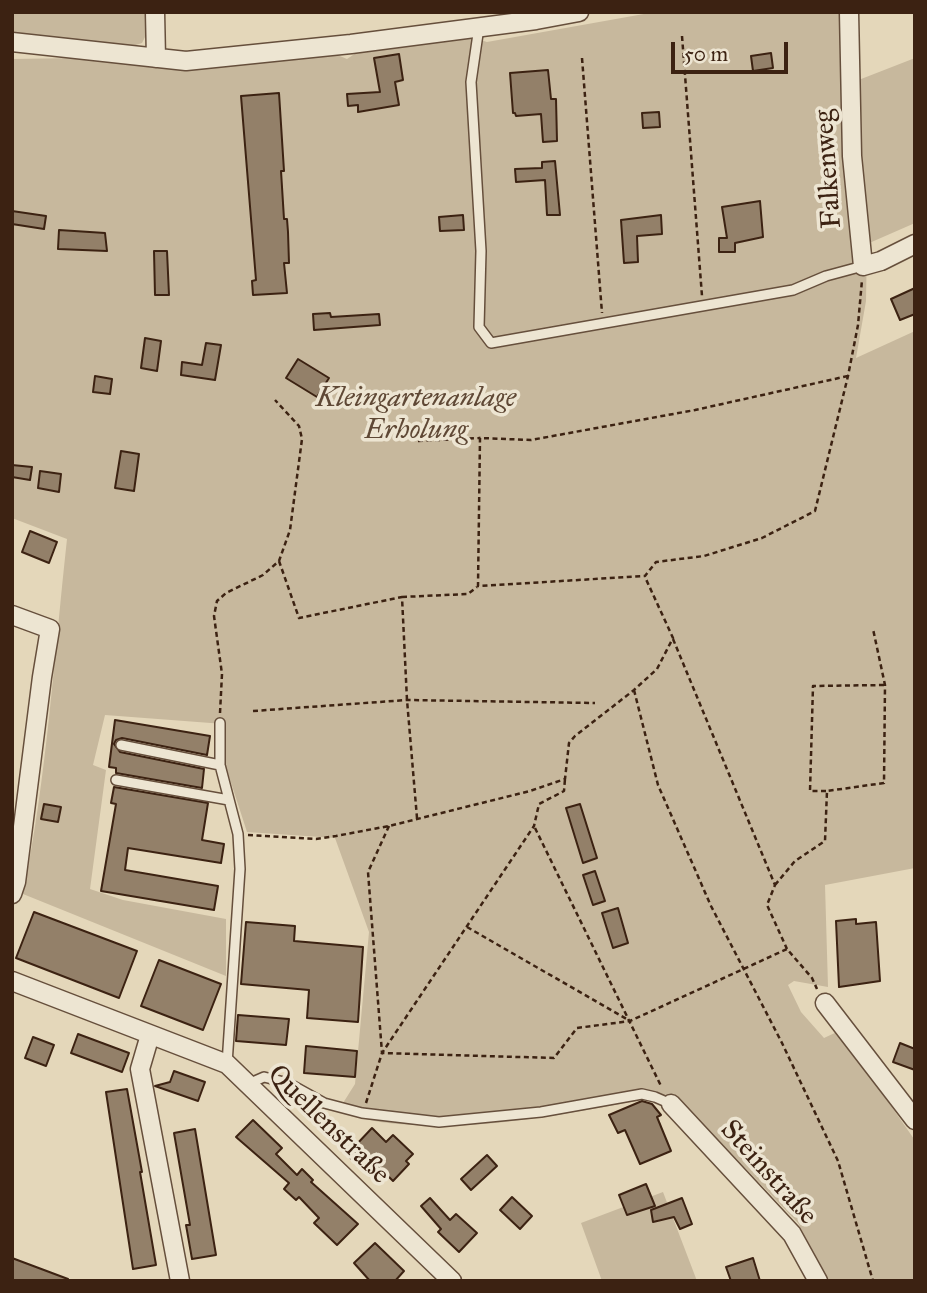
<!DOCTYPE html>
<meta charset="utf-8">
<style>
body{margin:0}
#map{position:relative;width:927px;height:1293px;overflow:hidden;background:#e4d7ba;font-family:"IM FELL Great Primer",serif}
canvas{display:block}
.frame{position:absolute;inset:0;border:14px solid #3c2212;pointer-events:none}
.scale{position:absolute;left:671px;top:42px;width:117px;height:32px;box-sizing:border-box;border:4px solid #3c2212;border-top:0;padding-left:9px;font-size:21px;line-height:24px;white-space:nowrap;color:#3c2212;-webkit-text-stroke:5px #ede5d2;paint-order:stroke}
</style>
<div id="map">
<canvas width="927" height="1293"></canvas>
<div class="frame"></div>
<div class="scale">50 m</div>
</div>
<script>
const g = document.querySelector('canvas').getContext('2d');
g.lineJoin = 'round';
function fill(path, color) {
  g.fillStyle = color;
  g.fill(path, 'evenodd');
}
function strokePath(path, color, width, dash) {
  g.strokeStyle = color;
  g.lineWidth = width;
  g.lineCap = dash ? 'butt' : 'round';
  g.setLineDash(dash || []);
  g.stroke(path);
}
function label(font, color, halo, rows, align = 'center') {
  g.font = font + ' "IM FELL Great Primer",serif';
  g.lineWidth = 7;
  g.setLineDash([]);
  g.textBaseline = 'middle';
  g.strokeStyle = halo;
  g.fillStyle = color;
  for (const [text, x, y, turn = 0] of rows) {
    g.save();
    g.translate(x, y);
    g.rotate((+turn || 0) * Math.PI / 180);
    g.textAlign = isNaN(turn) ? turn : align;
    if (halo) g.strokeText(text, 0, 0);
    g.fillText(text, 0, 0);
    g.restore();
  }
}
const green = new Path2D(`
 M12 12H146L148 31 142 43 127 48 12 33Z
 M655 12H844L856 136V81L915 58V223L867 244 866 301 856 358 915 331V868L825 885 828 987 794 981 788 985 801 1012 824 1038 839 1031 914 1139 915 1281H829L798 1223 674 1094C578 1111 478 1135 380 1122 366 1120 352 1115 338 1111L355 1084 369 932 335 838 247 832 225 764 224 724 105 715 93 765 106 770 90 889 123 900 226 919V976L23 894C47 777 54 657 67 539L12 518V59L335 54 347 59 356 53 458 33 487 42Z
 M663 1192 697 1281H602L581 1223Z`);
const building = new Path2D(`
 M771 53 773 68 753 71 751 56Z
 M399 54 403 80 395 82 399 105 358 112V105L348 106 347 94 380 92 374 58Z
 M548 70 551 99H556L557 141 543 142 541 114 516 116 515 113H513L510 73Z
 M279 93 284 171H281L284 219H287L288 232 289 263H284L287 293 253 295 252 281 256 280 241 96Z
 M659 112 660 127 643 128 642 113Z
 M555 161 560 215H547L545 180 516 182 515 169 542 168V162Z
 M760 201 763 237 735 243V252H719V238H727L722 207Z
 M12 211 46 216 44 229 12 224Z
 M463 215 464 230 440 231 439 217Z
 M661 215 662 234 637 236 638 262 624 263 621 220Z
 M59 230 105 233 107 251 58 249Z
 M154 251H167L169 295H155Z
 M915 288V314L900 320 891 299Z
 M330 313 331 317 379 314 380 325 314 330 313 314Z
 M145 338 161 341 157 371 141 368Z
 M206 343 221 345 215 380 181 375 182 362 202 365Z
 M298 359 329 378 317 397 286 378Z
 M95 376 112 379 110 394 93 392Z
 M121 451 139 454 134 491 115 488Z
 M12 465 32 467 30 480 12 477Z
 M40 471 61 474 59 492 38 488Z
 M30 531 57 542 49 563 22 552Z
 M115 720 210 736 207 755 122 738 116 740 114 744 120 752 204 769 202 788 116 773V768L109 767Z
 M114 787 208 803 202 840 224 844 221 863 128 848 125 870 218 886 214 910 101 891 116 804 111 803Z
 M44 804 61 807 58 822 41 819Z
 M580 804 597 858 583 863 566 808Z
 M595 871 605 901 593 905 583 875Z
 M618 908 628 943 613 948 602 913Z
 M34 912 137 951 119 998 16 958Z
 M856 919V924L876 922 880 981 839 987 836 921Z
 M246 922 295 926 294 941 363 947 358 1022 307 1018 309 990 241 984Z
 M159 960 221 984 203 1030 141 1006Z
 M238 1015 289 1019 286 1045 236 1041Z
 M78 1034 129 1053 122 1072 71 1053Z
 M33 1037 54 1045 46 1066 25 1058Z
 M900 1043 915 1049V1070L893 1062Z
 M306 1046 357 1051 355 1077 304 1073Z
 M174 1071 205 1082 198 1101 155 1086 170 1082Z
 M127 1089 142 1172H140L156 1265 133 1269 106 1092Z
 M642 1101 652 1104 661 1115 657 1117 671 1151 640 1164 625 1130 618 1133 609 1115Z
 M253 1120 282 1148 276 1154 297 1175 302 1169 313 1180 311 1182 358 1224 337 1245 314 1223 319 1218 299 1197 296 1200 284 1189 289 1183 236 1137Z
 M372 1128 386 1142 393 1135 413 1154 406 1161 409 1164 393 1181 379 1167 371 1175 349 1157 359 1148 356 1145Z
 M195 1129 216 1255 192 1259 186 1225H190L174 1133Z
 M487 1155 497 1166 471 1190 461 1179Z
 M646 1184 655 1206 627 1215 619 1195Z
 M512 1197 532 1216 520 1229 500 1210Z
 M430 1198 450 1220 456 1214 477 1233 459 1252 438 1232 441 1229 421 1206Z
 M682 1198 692 1224 680 1229 674 1217 653 1222 651 1210Z
 M375 1243 404 1271 395 1281H370L354 1263Z
 M12 1258 68 1279V1281H12Z
 M753 1258 760 1281H731L726 1267Z`);
const path = new Path2D(`
 M682 36 702 296
 M582 58 602 313
 M848 376 695 410 531 440 480 438 478 586 645 576 656 562 704 556 762 538 815 511 848 376 858 325 862 280
 M418 441 480 438
 M279 561 299 618 402 597 407 700 417 818
 M402 597 468 594 477 587
 M673 639 775 885 767 905 787 949
 M634 690 658 785 711 906 782 1043 838 1161 873 1281
 M253 711 407 700 595 703
 M220 713 222 674 214 616 217 601 226 593 263 575 279 561 290 530 302 439 299 426 275 400
 M826 791H810L813 686 885 685
 M389 826 368 872 382 1053 554 1058 577 1028 630 1021 787 949 812 978 817 989
 M535 828 661 1086
 M248 835 316 839 336 836 389 826 530 791 565 779 569 743 575 736 634 690 657 669 673 638 645 577
 M775 885 795 861 825 841 827 791 884 783 885 685 873 629
 M467 927 630 1021
 M366 1103 382 1053 534 826 539 804 564 791 565 779`);
const lane = new Path2D(`
 M479 27 471 82 481 251 479 327 491 343 793 290 826 276 863 266
 M220 723V765L238 834 240 869 227 1064
 M121 745 220 765
 M116 780 229 800
 M248 1084 264 1077 288 1083 324 1103 362 1113 439 1122 541 1112 642 1094 655 1097 671 1104`);
const street = new Path2D(`
 M155 12 156 58
 M849 12 852 156 863 266 881 261 915 244
 M12 42 186 61 351 44 536 20 579 12
 M12 615 50 629 42 677 16 882 12 894
 M12 981 227 1064 452 1281
 M825 1003 915 1120
 M150 1035 140 1069 180 1281
 M671 1104 792 1234 818 1281`);
const streetNames = [
 ["Falkenweg",829,169,-94],
 ["Quellenstraße",328,1125,44],
 ["Steinstraße",768,1173,48]
];
const parkNames = [
 ["Kleingartenanlage",416,399],
 ["Erholung",416,431]
];
fill(green, '#c7b89d');
fill(building, '#938069');
strokePath(building, '#3c2212', 2);
strokePath(lane, '#664f3c', 12);
strokePath(street, '#664f3c', 21);
strokePath(path, '#3c2212', 2.5, [5, 3.5]);
strokePath(lane, '#ede5d2', 9);
strokePath(street, '#ede5d2', 18);
label('28px', '#3c2212', '#ede5d2', streetNames);
label('italic 28px', '#5f4835', '#ede5d2', parkNames);
</script>
